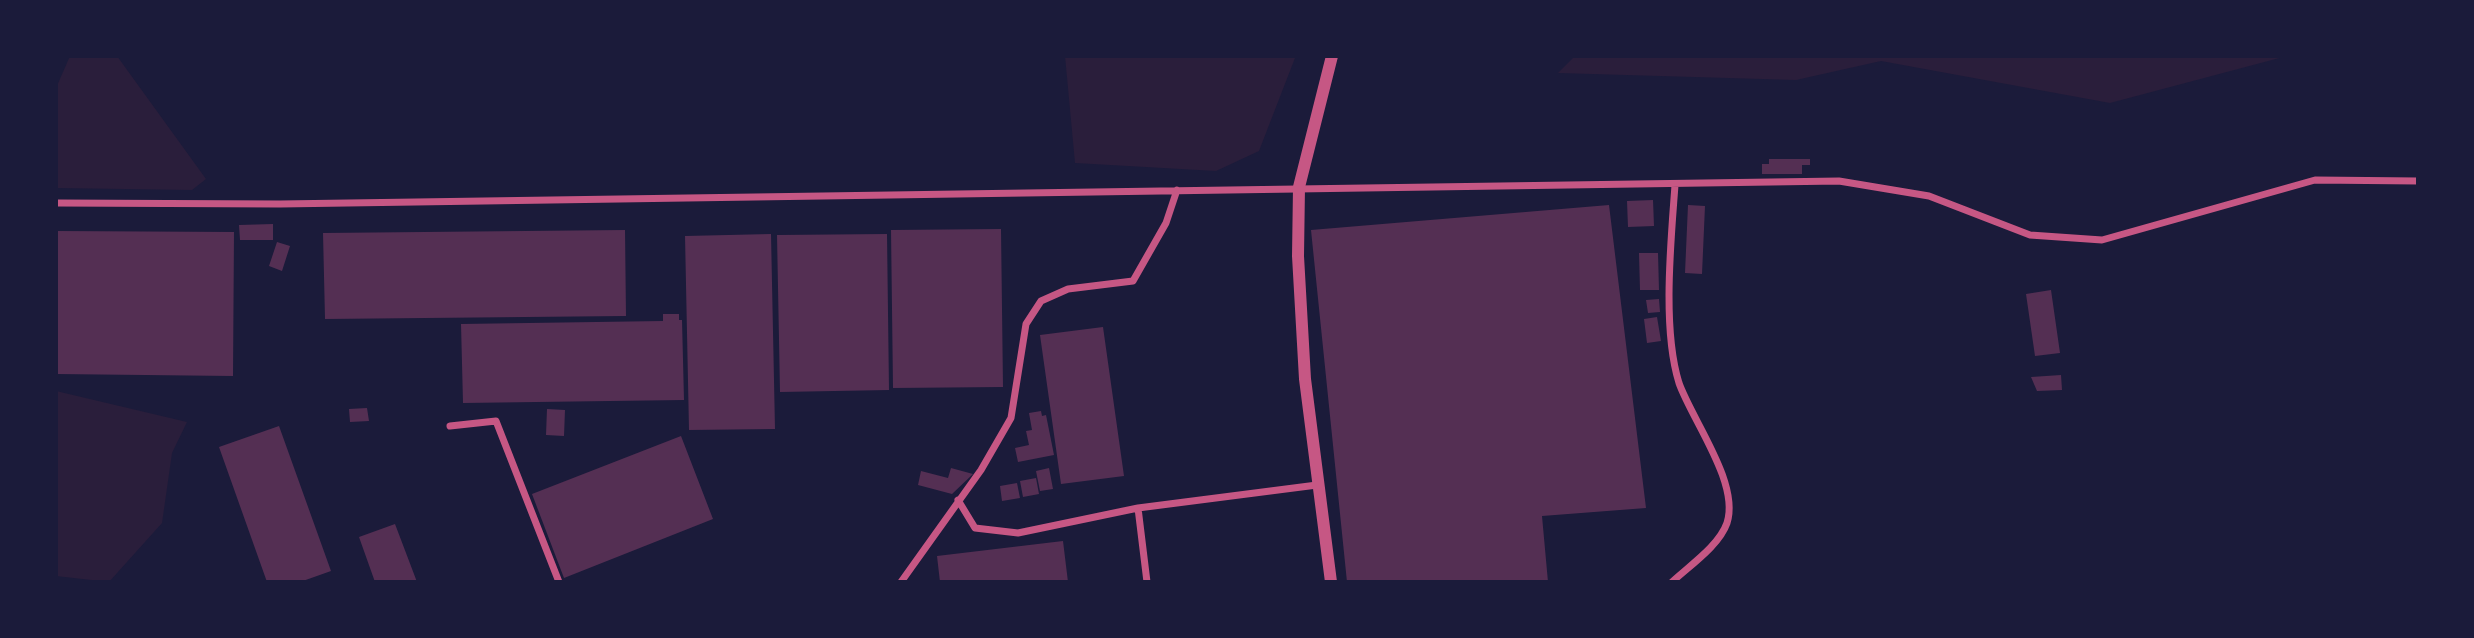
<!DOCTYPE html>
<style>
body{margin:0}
#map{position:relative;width:2474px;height:638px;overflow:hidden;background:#1b1b3a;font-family:"Open Sans",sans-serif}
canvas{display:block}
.frame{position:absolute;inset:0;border:58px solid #1b1b3a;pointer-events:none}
</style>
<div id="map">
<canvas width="2474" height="638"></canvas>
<div class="frame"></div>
</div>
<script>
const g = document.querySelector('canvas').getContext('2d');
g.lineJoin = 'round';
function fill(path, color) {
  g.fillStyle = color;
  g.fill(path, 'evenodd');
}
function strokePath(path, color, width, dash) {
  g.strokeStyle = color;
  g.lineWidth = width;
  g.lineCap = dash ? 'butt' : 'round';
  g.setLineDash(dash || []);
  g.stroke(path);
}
const green = new Path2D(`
 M70 56H117L206 179 192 190 56 188V88Z
 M1065 56H1286L1295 58 1259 151 1216 171 1075 163Z
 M1575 56H2287L2110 103 1881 61 1796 80 1558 73Z
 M56 391 187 422 172 453 162 523 109 582 56 576Z`);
const building = new Path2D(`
 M1769 159H1810V165H1802V174H1762V164H1769Z
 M1653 200 1654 226 1628 227 1627 201Z
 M1609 205 1646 508 1542 516 1548 582H1347L1311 230Z
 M1688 205 1705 206 1702 274 1685 273Z
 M273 224V240H240L239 225Z
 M1001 229 1003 387 893 388 891 230Z
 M625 230 626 316 325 319 323 233Z
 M56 231 234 232 233 376 56 374Z
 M771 234 775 429 689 430 685 236Z
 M887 234 889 390 780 392 777 235Z
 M277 242 290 246 282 271 269 266Z
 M1639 253H1658L1659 290H1640Z
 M2051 290 2060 353 2035 356 2026 294Z
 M1659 299 1660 312 1648 313 1646 300Z
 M663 314H679V320H682L684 400 463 403 461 324 663 321Z
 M1657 317 1661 341 1647 343 1644 319Z
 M1103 327 1124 476 1061 484 1040 335Z
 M2061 375 2062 390 2037 391 2031 377Z
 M367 408 369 421 350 422 349 409Z
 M547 409 565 410 564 436 546 435Z
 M1041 411 1042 416 1046 415 1054 455 1018 462 1015 448 1029 445 1026 431 1032 430 1029 413Z
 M279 426 331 571 300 582H267L219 447Z
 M681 436 713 519 564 578 532 494Z
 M951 468 973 474 952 494 918 485 921 471 948 478Z
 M1049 468 1053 489 1040 491 1036 471Z
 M1036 478 1039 494 1023 497 1020 481Z
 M1017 483 1020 498 1002 501 1000 486Z
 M395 524 417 582H375L359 537Z
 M1063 541 1068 582H940L937 556Z`);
const minor = new Path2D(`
 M56 203 280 204 1839 181 1929 196 2030 235 2102 240 2315 180 2418 181
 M450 426 496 421 559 582
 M958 500 975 528 1018 533 1138 508
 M901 582 981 470 1011 418 1026 324 1041 301 1068 289 1133 281 1166 223 1177 190
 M1147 582 1138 508 1317 485
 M1672 582C1689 566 1719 546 1727 523 1740 483 1692 420 1679 383 1662 329 1671 241 1675 185`);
const tertiary = new Path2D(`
 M1331 582 1305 379 1298 256 1299 187 1332 56`);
fill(green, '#2a1e3b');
fill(building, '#542f53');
strokePath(minor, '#c65784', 7);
strokePath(tertiary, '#c65784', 12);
</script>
